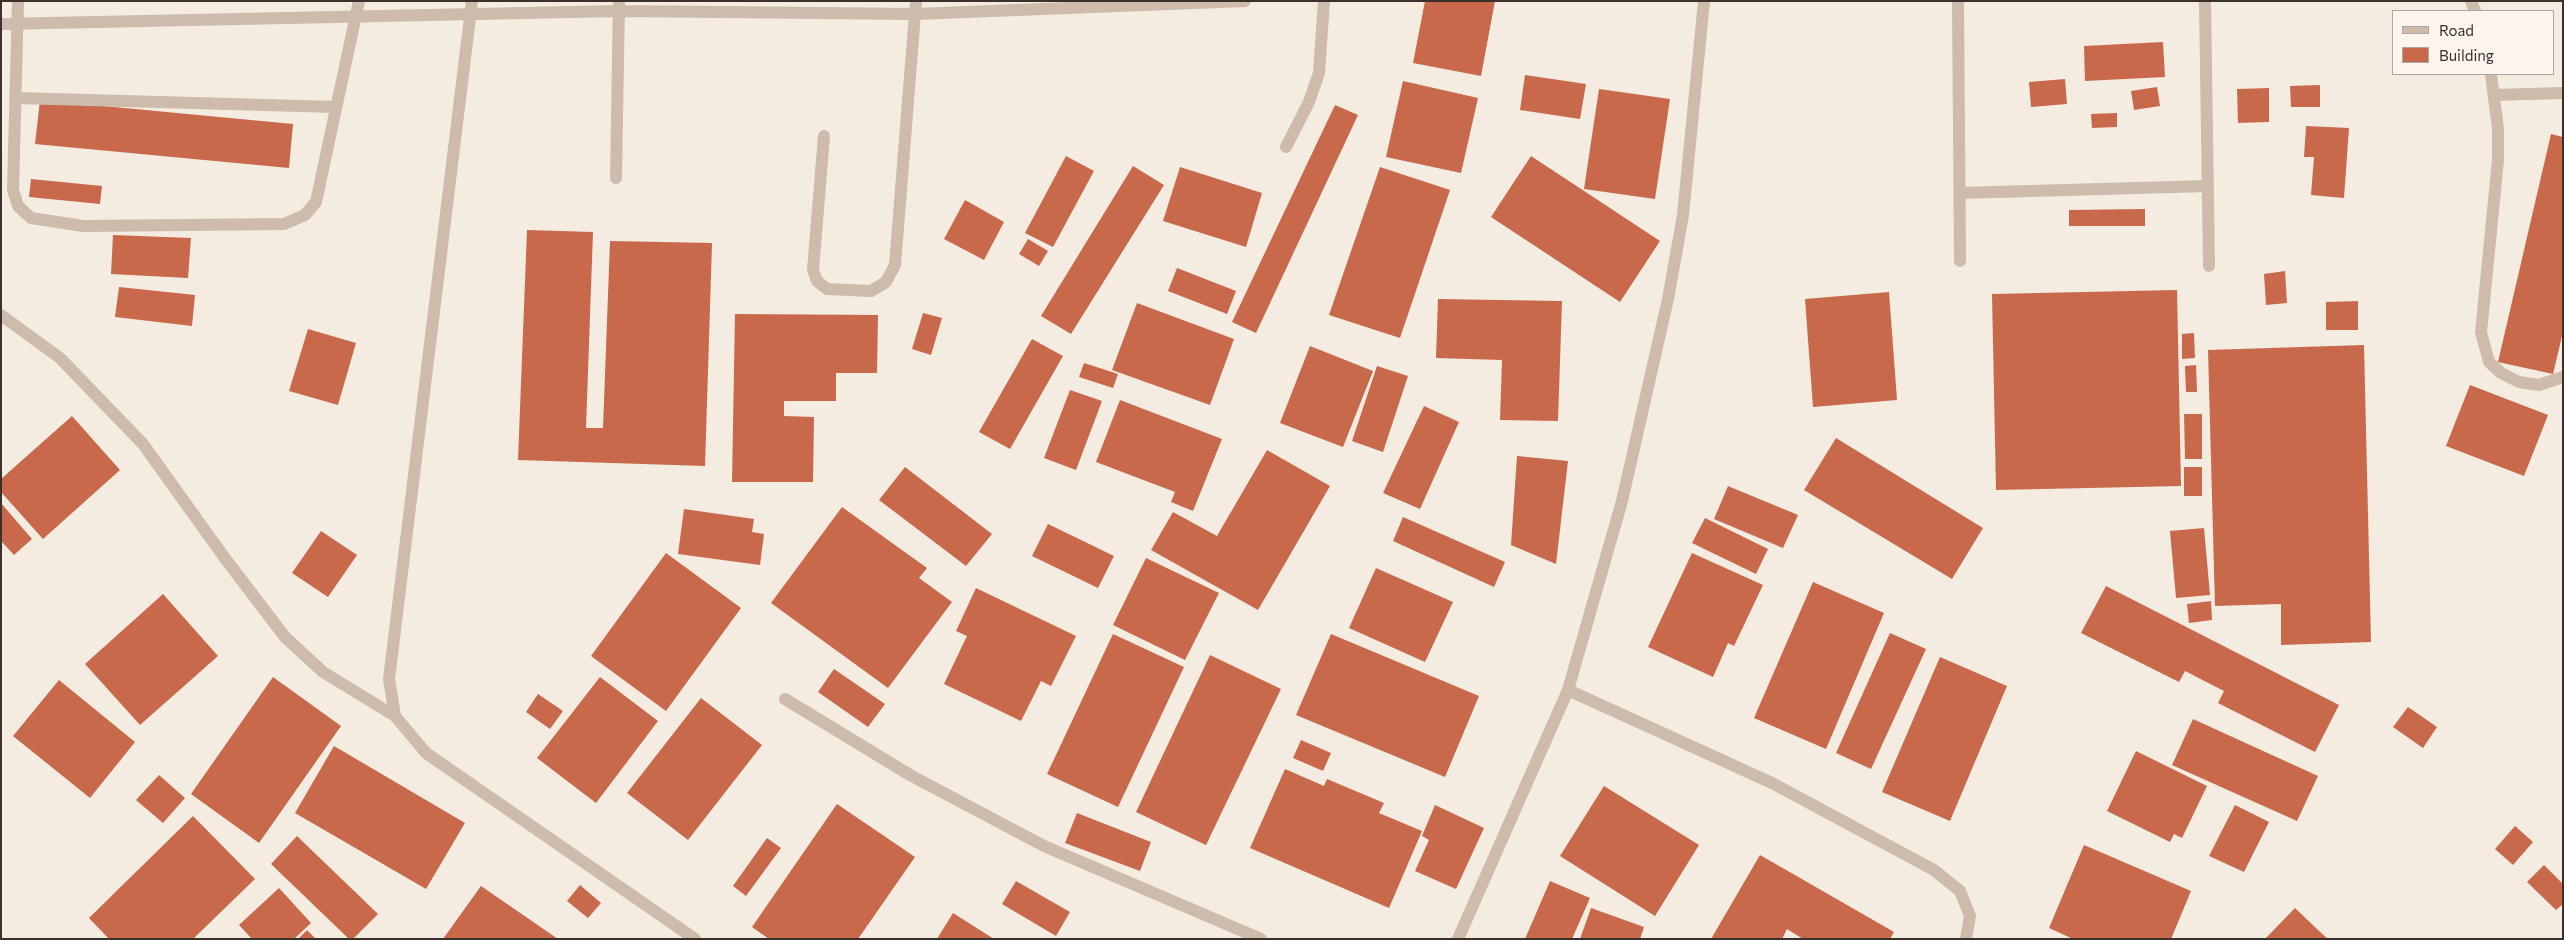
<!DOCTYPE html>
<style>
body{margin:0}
#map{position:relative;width:2564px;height:940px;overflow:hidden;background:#f4ebe1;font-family:Commissioner,sans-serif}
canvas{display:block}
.frame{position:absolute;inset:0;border:2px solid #3b302b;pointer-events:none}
.legend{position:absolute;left:2392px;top:10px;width:162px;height:65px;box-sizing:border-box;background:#fbf5ee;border:1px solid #aea6a0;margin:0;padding:6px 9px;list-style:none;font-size:15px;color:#3b302b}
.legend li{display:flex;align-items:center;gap:10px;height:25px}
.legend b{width:25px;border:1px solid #aea6a0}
</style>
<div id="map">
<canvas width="2564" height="940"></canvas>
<div class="frame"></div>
<ul class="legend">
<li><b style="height:6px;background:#cdbbac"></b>Road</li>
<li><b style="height:14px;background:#c8694b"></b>Building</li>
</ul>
</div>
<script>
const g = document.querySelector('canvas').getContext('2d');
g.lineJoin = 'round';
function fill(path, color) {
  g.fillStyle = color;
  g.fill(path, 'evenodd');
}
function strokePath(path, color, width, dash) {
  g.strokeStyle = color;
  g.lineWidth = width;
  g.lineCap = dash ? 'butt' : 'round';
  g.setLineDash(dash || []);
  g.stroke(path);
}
const building = new Path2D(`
 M1425 1H1495L1481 76 1413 63Z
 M2163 42 2165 77 2085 81 2084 46Z
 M1525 75 1586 84 1580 119 1520 110Z
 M2065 79 2067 104 2031 107 2029 82Z
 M1403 81 1478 98 1461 173 1386 157Z
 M2320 85V107H2291L2290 86Z
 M2157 87 2160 106 2134 110 2131 91Z
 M2269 88V122L2238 123 2237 89Z
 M1599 89 1670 99 1655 199 1584 189Z
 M40 100 293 124 289 168 35 144Z
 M1335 105 1358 115 1256 333 1232 322Z
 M2117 113V127L2092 128 2091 114Z
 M2306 126 2349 128 2344 198 2311 195 2314 157H2304Z
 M2551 134 2563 137V332L2553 374 2498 362Z
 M1066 156 1094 171 1053 247 1025 233Z
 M1531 156 1660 241 1620 302 1491 217Z
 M1133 166 1164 185 1071 334 1041 316Z
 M1180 167 1262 193 1246 247 1163 221Z
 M1380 167 1450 190 1400 338 1329 315Z
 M31 179 102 186 100 204 29 197Z
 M965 200 1004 222 984 260 944 239Z
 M2145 209V226H2069V210Z
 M527 230 593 232 586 428H603L610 241 712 243 705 466 518 460Z
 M113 235 191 238 188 278 111 274Z
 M1028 239 1048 251 1039 266 1019 254Z
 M1177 268 1236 291 1227 314 1168 291Z
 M2285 271 2287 303 2266 305 2264 274Z
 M119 287 195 295 192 326 115 317Z
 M2177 290 2181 486 1996 490 1992 294Z
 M1889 292 1897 400 1813 407 1805 299Z
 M1438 299 1562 301 1558 421 1500 420 1502 360 1436 358Z
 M2358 301V330H2326V302Z
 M1137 303 1234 339 1210 405 1112 370Z
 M923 313 942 318 931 355 912 349Z
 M735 314 878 315 877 373H836V401H784V416L814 417 813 482H732Z
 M308 329 356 343 338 405 289 391Z
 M2194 333 2195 358 2182 359V334Z
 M1032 339 1063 356 1010 449 979 432Z
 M2364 345 2371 642 2281 645V604L2215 606 2208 350Z
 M1310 346 1373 371 1343 447 1280 423Z
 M1084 363 1118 374 1113 388 1079 377Z
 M2196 365 2197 392H2186L2185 366Z
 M1377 366 1408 376 1383 452 1352 441Z
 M2470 385 2548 415 2524 476 2446 446Z
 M1070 390 1102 401 1076 470 1044 458Z
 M1120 400 1222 439 1193 511 1171 502 1175 492 1096 462Z
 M1424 406 1459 422 1420 509 1383 493Z
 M2184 414H2202V459H2185Z
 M72 416 120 470 43 539 1 492V479Z
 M1836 438 1983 528 1952 579 1804 490Z
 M1267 450 1330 486 1258 610 1151 550 1173 512 1217 536Z
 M1517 456 1568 461 1556 564 1511 545Z
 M905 467 992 534 966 566 879 500Z
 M2184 467H2202V496H2184Z
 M1728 486 1798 515 1783 548 1714 519Z
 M1 503 32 539 14 555 1 541Z
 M842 507 927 568 919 578 952 602 888 688 771 603Z
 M684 509 754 519 752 532 764 534 760 565 678 554Z
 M1403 517 1505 562 1494 587 1393 541Z
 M1705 518 1768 549 1756 574 1692 543Z
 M1048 524 1114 556 1098 588 1032 556Z
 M2204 528 2210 595 2176 598 2170 531Z
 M321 531 357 555 328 597 292 573Z
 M666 553 741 608 666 711 591 656Z
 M1692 553 1763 585 1734 646 1728 643 1713 677 1648 647Z
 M1146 558 1219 593 1185 660 1113 625Z
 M1376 568 1453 602 1425 662 1349 628Z
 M1813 582 1884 613 1826 749 1754 718Z
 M2106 586 2339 705 2315 752 2218 703 2224 691 2185 671 2179 682 2081 633Z
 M976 588 1076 636 1051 686 1041 681 1021 721 944 684 967 636 956 631Z
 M163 594 218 656 140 725 85 664Z
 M2211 601 2212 620 2189 623 2187 604Z
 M1890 633 1926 649 1871 769 1836 753Z
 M1113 634 1184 667 1118 807 1047 774Z
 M1331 634 1479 696 1445 777 1296 715Z
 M1210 655 1281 689 1206 845 1136 812Z
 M1940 657 2007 686 1950 821 1882 792Z
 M834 669 885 704 868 727 818 692Z
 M273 677 341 726 259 843 191 794Z
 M600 677 658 721 596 803 537 758Z
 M59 680 135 742 90 798 13 736Z
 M538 694 563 711 550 729 526 712Z
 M701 698 762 745 688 840 627 793Z
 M2408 707 2437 727 2423 748 2393 727Z
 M2193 719 2318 776 2297 821 2172 765Z
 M1301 740 1331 753 1323 771 1293 758Z
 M334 746 465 823 426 889 295 813Z
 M2136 751 2207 786 2182 838 2174 834 2170 842 2107 811Z
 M1285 769 1324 786 1327 779 1384 803 1379 813 1422 831 1389 908 1250 848Z
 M159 775 185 798 163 823 136 800Z
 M1604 786 1699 845 1655 916 1560 856Z
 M837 804 915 857 858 939H769L752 927Z
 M1435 805 1484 828 1456 889 1415 871 1429 840 1422 836Z
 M2235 805 2269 822 2244 872 2209 856Z
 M1077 813 1151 842 1140 871 1065 843Z
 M193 816 255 879 193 939H109L89 918Z
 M2515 826 2533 842 2513 865 2495 849Z
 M297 836 378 914 353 939H349L271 864Z
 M767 838 781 848 746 896 733 886Z
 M2084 845 2191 891 2171 939H2073L2049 928Z
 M1760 855 1894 932 1890 939H1803L1787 929 1782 939H1711Z
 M2544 865 2563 884V904L2556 910 2527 882Z
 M1016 881 1070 912 1056 936 1002 904Z
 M1550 881 1590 898 1572 939H1525Z
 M580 885 601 903 588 918 567 901Z
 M481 886 558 939H443Z
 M279 888 311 923 294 939H252L239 925Z
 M1591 908 1644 927 1640 939H1580Z
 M2295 908 2318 930 2328 939H2265Z
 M953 913 994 939H937Z
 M307 930 316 939H298Z`);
const service = new Path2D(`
 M18 1 13 190 18 206 31 218 83 226 284 224 305 215 316 202 359 1
 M1958 1 1960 261
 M2205 1 2209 266
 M2471 1 2475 11
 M1 24 619 11 916 14 1245 1
 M2491 74 2498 129V160L2481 332 2489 362 2501 373 2519 382 2539 385 2563 377
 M2494 95 2563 93
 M17 98 336 107
 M824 136 813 270 817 281 827 289 871 291 886 282 895 265 916 1
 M1286 147 1309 102 1319 73 1324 1
 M616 178 619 1
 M1960 193 2207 186`);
const minor = new Path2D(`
 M1 315 60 358 143 444 224 557 285 637 323 672 395 716 426 753 695 939
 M1568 690 1772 783 1934 870 1960 891 1970 916 1966 939
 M785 699 910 775 1044 846 1261 939
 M395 716 389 679 472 1
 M1458 939 1568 690 1622 501 1668 299 1683 215 1704 1`);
fill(building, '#c8694b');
strokePath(service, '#cdbbac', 12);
strokePath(minor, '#cdbbac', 12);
</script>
